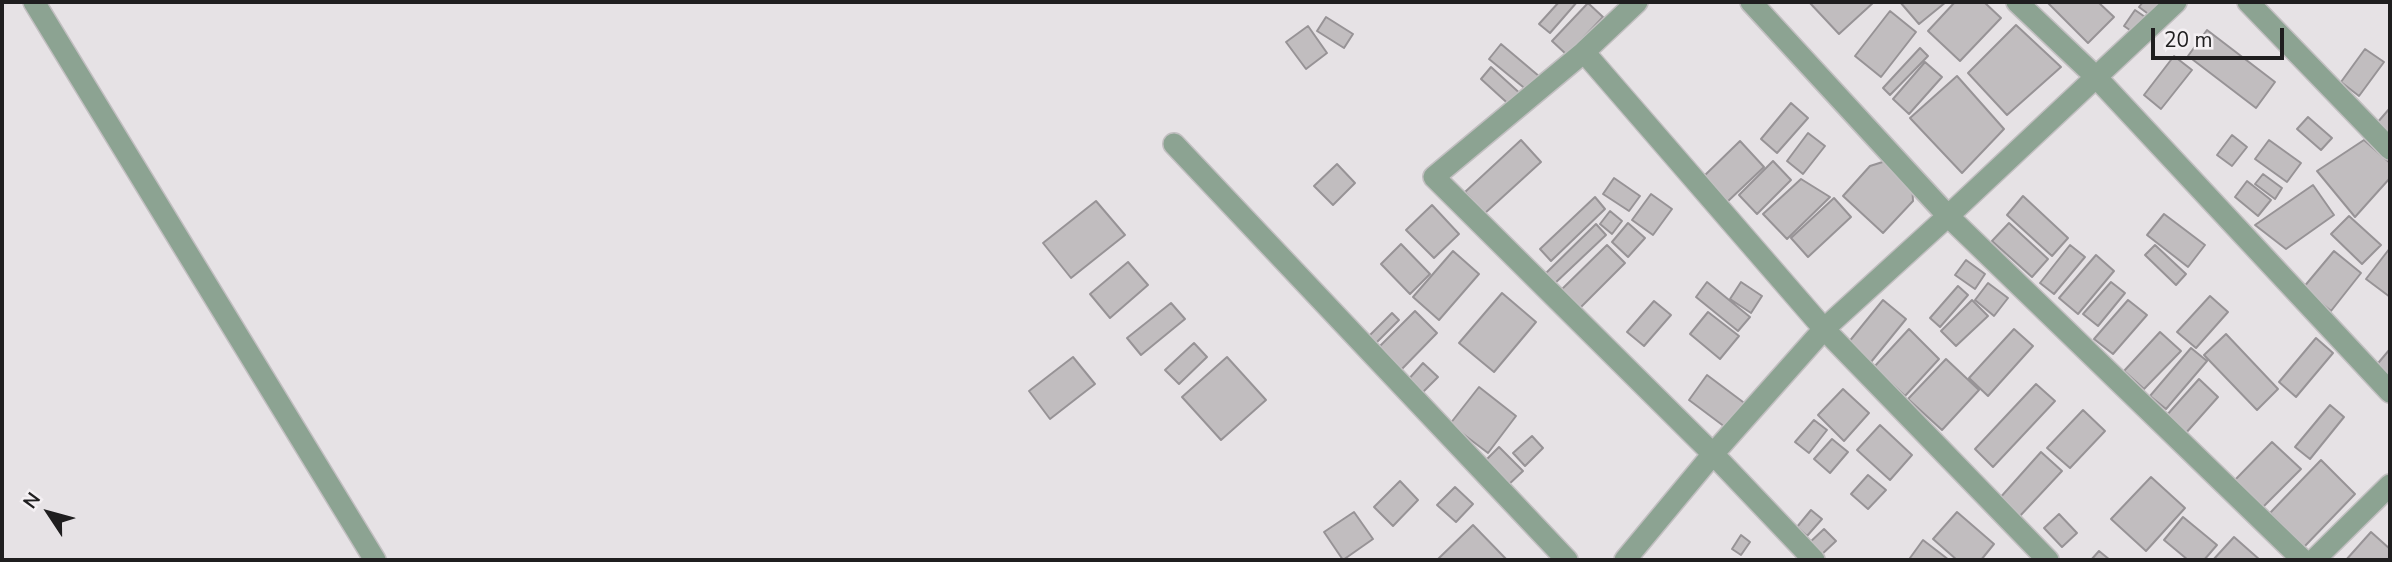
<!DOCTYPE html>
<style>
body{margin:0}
#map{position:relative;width:2392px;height:562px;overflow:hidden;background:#e6e2e5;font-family:"Nunito Sans",sans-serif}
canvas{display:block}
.frame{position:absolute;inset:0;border:4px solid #1f1e1f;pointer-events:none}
.north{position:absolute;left:14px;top:478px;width:70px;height:70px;-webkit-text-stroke:5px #f4f0f3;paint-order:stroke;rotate:306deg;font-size:19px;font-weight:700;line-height:28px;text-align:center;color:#1f1e1f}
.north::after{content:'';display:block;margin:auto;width:24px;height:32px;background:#1f1e1f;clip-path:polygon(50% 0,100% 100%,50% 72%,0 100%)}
.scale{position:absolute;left:2151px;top:28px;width:133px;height:32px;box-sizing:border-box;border:4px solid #1f1e1f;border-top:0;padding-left:9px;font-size:21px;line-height:24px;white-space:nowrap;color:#1f1e1f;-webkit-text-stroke:5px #f4f0f3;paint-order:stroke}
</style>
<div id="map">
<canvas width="2392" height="562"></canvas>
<div class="frame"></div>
<div class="north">N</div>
<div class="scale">20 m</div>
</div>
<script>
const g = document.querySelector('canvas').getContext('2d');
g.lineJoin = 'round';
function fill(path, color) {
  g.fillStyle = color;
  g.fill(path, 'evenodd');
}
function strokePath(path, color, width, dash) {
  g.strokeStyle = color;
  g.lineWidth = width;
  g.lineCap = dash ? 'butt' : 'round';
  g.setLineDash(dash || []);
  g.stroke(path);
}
const building = new Path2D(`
 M1559 2H1577L1550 33 1539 24Z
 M1809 2H1874L1839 34Z
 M1900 2H1946L1919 24Z
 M1955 2H1984L2001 18 1960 61 1928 31Z
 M2047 2H2098L2114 17 2088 43Z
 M2143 2H2161L2151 16 2139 7Z
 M1588 3 1603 17 1567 55 1552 41Z
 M2135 10 2148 19 2137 35 2124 26Z
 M1890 11 1916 32 1881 77 1855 56Z
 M1326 17 1353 34 1344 48 1317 31Z
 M2016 25 2061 67 2007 115 1968 73Z
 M1308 26 1327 53 1306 69 1286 42Z
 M2207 30 2275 82 2256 108 2188 56Z
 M1501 44 1540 77 1528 91 1489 59Z
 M1920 48 1928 56 1890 95 1883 88Z
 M2365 49 2384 62 2359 96 2341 82Z
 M2174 56 2192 70 2161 109 2144 95Z
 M1925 62 1942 77 1909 114 1893 99Z
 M1491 67 1524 97 1514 109 1481 79Z
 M1957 76 2004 129 1962 173 1910 118Z
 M1791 103 1808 118 1777 153 1761 139Z
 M2390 108V135L2377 123Z
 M2308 117 2332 138 2321 150 2297 129Z
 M1808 133 1825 146 1803 174 1787 161Z
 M2232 135 2247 147 2232 166 2217 155Z
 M1521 140 1541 162 1484 214 1465 192Z
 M2269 140 2301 163 2287 182 2255 159Z
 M2364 140 2390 163V178L2355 217 2317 171Z
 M1740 141 1764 167 1726 203 1702 178Z
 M1889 160 1912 182 1913 201 1883 233 1843 196 1870 166Z
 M1773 161 1791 180 1757 214 1739 195Z
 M1337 164 1355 183 1333 205 1314 186Z
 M2263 174 2282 188 2275 199 2255 184Z
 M1614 178 1640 196 1629 211 1603 194Z
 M1801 179 1830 197 1787 239 1763 214Z
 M2247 181 2271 200 2258 216 2235 197Z
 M2313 185 2334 215 2286 249 2255 225Z
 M1651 194 1672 209 1653 235 1632 220Z
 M2023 196 2068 238 2052 256 2007 215Z
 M1595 197 1605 209 1551 261 1540 249Z
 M1834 198 1851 217 1808 257 1791 238Z
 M1096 201 1125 235 1071 278 1043 243Z
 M1432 205 1459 234 1434 258 1406 230Z
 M1610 211 1622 221 1612 234 1600 224Z
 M2164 214 2205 245 2188 267 2147 235Z
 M2349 216 2381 245 2362 264 2331 234Z
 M1628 223 1645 238 1628 257 1612 242Z
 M2009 223 2048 259 2032 277 1992 241Z
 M1596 224 1606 235 1553 285 1544 275Z
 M1401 244 1430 274 1410 294 1381 264Z
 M1607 245 1625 263 1576 312 1558 293Z
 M2070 245 2085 257 2054 294 2040 283Z
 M2155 245 2186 274 2176 285 2145 255Z
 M2390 248V297L2366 279Z
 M1453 251 1479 274 1439 320 1413 297Z
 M2334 251 2361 273 2331 311 2303 288Z
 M2096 255 2114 271 2078 314 2059 298Z
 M1966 260 1985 274 1975 289 1955 275Z
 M1128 262 1148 285 1110 318 1090 294Z
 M1707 282 1750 317 1738 331 1696 297Z
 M1741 282 1762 296 1751 313 1730 299Z
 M2111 282 2125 293 2098 326 2083 314Z
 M1988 283 2008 298 1994 316 1975 300Z
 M1958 286 1968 295 1940 327 1930 318Z
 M1502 293 1536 322 1494 372 1459 343Z
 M2210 296 2228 312 2196 348 2177 332Z
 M1883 300 1906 319 1871 362 1848 343Z
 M1972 300 1988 316 1956 346 1941 331Z
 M2128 300 2147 315 2113 354 2094 339Z
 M1654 301 1671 315 1644 346 1627 332Z
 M1171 303 1185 319 1141 355 1127 338Z
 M1415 311 1437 333 1398 373 1375 351Z
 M1708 312 1739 336 1720 359 1690 334Z
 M1392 313 1399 320 1373 346 1366 339Z
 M1909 329 1939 359 1905 396 1874 367Z
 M2014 329 2033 346 1988 396 1969 378Z
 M2160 332 2181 351 2144 389 2124 371Z
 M2226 334 2278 389 2257 410 2204 355Z
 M2316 338 2333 353 2296 397 2279 382Z
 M1194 343 1207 357 1179 384 1165 370Z
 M2191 348 2207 361 2166 409 2150 396Z
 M2390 349V381L2374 368Z
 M1073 357 1095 384 1050 419 1029 391Z
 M1227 357 1266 400 1221 440 1182 397Z
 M1946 359 1979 390 1942 430 1908 399Z
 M1423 363 1438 377 1421 394 1407 381Z
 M1707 375 1747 405 1729 430 1689 400Z
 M2199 379 2218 397 2185 434 2166 416Z
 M2036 384 2055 401 1993 467 1975 449Z
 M1479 387 1516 416 1488 453 1450 424Z
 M1843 389 1869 413 1844 441 1818 415Z
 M2330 405 2344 417 2310 459 2295 447Z
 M2083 410 2105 431 2070 468 2047 448Z
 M1814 420 1827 430 1809 453 1795 442Z
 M1880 425 1912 455 1890 480 1857 450Z
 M1532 436 1543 448 1525 466 1513 453Z
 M1832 439 1848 452 1830 473 1814 459Z
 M2272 442 2301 469 2260 510 2233 482Z
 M1499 447 1523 471 1506 487 1482 464Z
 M2041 452 2062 471 2019 517 1999 499Z
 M2321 460 2355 494 2304 547 2270 513Z
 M1868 475 1886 490 1868 509 1851 494Z
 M2151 477 2185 508 2146 551 2111 519Z
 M1400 481 1418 500 1393 526 1374 507Z
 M1455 487 1473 504 1456 522 1437 505Z
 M1811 510 1822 519 1807 536 1797 527Z
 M1354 512 1373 539 1343 560 1324 532Z
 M1957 512 1994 544 1981 560H1957L1933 539Z
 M2059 514 2077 533 2062 547 2044 528Z
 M2183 517 2217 545 2204 560H2188L2164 540Z
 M1473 525 1507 560H1437Z
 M1824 529 1836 541 1820 556 1808 544Z
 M2371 532 2390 549V560H2346Z
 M1741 535 1750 542 1741 555 1732 549Z
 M2234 537 2260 560H2213Z
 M1923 540 1949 560H1913L1910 558Z
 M2099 551 2110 560H2091Z`);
const street = new Path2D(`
 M34 2 375 560
 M1637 2 1584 52 1824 329 1948 216 2176 2
 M1751 2 1948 216 2303 560
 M2017 2 2096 77 2390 392
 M2248 2 2390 149
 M1584 52 1434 177 1713 454 1814 560
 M1174 144 1567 560
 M1625 560 1713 454 1824 329 2048 560
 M2314 560 2390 485`);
fill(building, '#c1bdbf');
strokePath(building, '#979396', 2);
strokePath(street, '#c2bfc1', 24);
strokePath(street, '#8ca392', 21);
</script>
